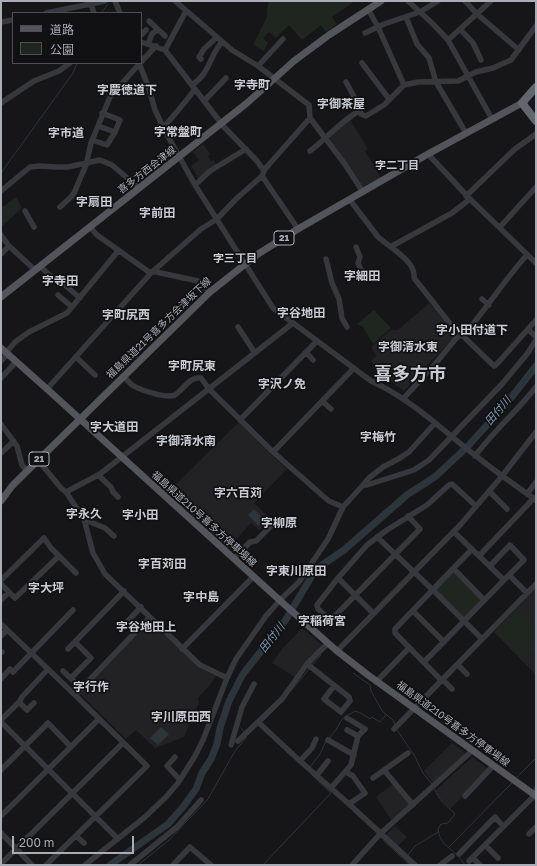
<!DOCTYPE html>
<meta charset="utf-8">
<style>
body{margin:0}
#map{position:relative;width:537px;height:866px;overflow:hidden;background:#161618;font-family:"Golos Text","Noto Sans JP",sans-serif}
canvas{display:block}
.frame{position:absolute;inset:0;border:2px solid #a8adb8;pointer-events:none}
.legend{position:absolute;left:12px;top:12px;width:130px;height:52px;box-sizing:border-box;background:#111113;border:1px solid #4d4f55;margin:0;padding:5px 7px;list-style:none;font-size:12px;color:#a8adb8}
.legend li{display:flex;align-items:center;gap:8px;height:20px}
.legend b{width:20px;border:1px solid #4d4f55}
.scale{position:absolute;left:12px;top:836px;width:122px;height:18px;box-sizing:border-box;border:2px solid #a8adb8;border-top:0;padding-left:5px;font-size:12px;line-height:14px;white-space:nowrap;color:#a8adb8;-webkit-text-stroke:3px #111113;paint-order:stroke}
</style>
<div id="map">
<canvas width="537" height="866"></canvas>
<div class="frame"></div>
<ul class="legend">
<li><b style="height:5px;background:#53555c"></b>道路</li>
<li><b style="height:11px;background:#1e261f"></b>公園</li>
</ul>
<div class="scale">200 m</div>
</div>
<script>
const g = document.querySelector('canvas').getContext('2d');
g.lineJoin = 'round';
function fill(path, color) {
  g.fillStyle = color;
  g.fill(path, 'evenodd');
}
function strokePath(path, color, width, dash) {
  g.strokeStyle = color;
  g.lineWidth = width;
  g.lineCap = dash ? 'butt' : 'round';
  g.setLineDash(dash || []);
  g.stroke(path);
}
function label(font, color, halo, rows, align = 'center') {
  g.font = font + ' "Golos Text","Noto Sans JP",sans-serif';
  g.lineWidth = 3.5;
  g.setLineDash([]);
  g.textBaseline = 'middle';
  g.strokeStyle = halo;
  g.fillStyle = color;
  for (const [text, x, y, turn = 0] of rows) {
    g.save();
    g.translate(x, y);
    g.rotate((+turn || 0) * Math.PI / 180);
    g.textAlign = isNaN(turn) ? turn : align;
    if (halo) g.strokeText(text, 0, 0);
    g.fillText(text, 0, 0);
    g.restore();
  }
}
const built = new Path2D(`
 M349 118 368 149 365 151 381 178 362 189 329 138Z
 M203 144 211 155 208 156 211 161 214 160 217 166 199 179 191 166 199 160 193 152Z
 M429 303 455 332V337L424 368 404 391 375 370 377 368 371 361 376 356 371 347 391 330H398Z
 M239 422 269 453 287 469 254 503 271 519 259 530 251 523 227 549 172 496 170 490Z
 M536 588V675L494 632Z
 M148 623H151L203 670 216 676 210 685 198 698 199 703 184 737 155 748 136 730 126 739 79 693Z
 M302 628 323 646 295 677 272 663 282 649Z
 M452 743 466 753 433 783 424 771Z
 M472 757 489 769 450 809 436 794V790Z
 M393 784 411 805 392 821 376 797Z
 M395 826 407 837 396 848 385 836Z`);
const green = new Path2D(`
 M269 1H355L332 17 337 24 326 32 321 25 302 40 289 25 276 38 269 32 263 38 268 43 264 51 253 45 267 17V8Z
 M16 197 22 208 1 227V208Z
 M374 310 391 328 373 344 363 327 357 324Z
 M453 572 482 600 465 618 436 590Z
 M518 608 536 625V647L524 659 495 631Z`);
const water = new Path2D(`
 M254 509 265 520 259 526 248 515Z
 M161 727 169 734 158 745 150 738Z`);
const stream = new Path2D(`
 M101 13 108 4
 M1 173 73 73 77 63
 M312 665 321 655
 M353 673 370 685 371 691 382 711 393 720 395 725
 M291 691 309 669
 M348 715 355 711 361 713 370 719 372 717 380 722 386 715
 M262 722 274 710
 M241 728 244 732
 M397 730 414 755 423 773 432 784
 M330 738C331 735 333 734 334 732 339 727 339 721 345 717
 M310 767 320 754 326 741
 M517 777 536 758
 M434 788C440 802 445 804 455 814L448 823 441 824 438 829C440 844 447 845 457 855
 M383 840 410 865
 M449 847 512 783
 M408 855 415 846 438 832
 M459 857 465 865
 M138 865 169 840 208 799 235 751 246 738V737
 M263 865 331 793 312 775`);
const river = new Path2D(`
 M110 865 168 824 183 807 196 789 202 773 211 759 217 744 220 728 229 701 243 674 285 621 313 574 322 565 344 550 408 494 424 484 436 476 468 446 507 403 536 366`);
const minor = new Path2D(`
 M115 1 120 13
 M175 1 232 50 258 66 309 105 310 118 344 163 363 192
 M408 1 432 23 448 40 492 119
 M465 1 477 14 519 50
 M91 4 94 13
 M368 9 378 27 404 85
 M46 13 105 1
 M406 17 417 44 429 58 436 82 466 133
 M149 21 165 36
 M1 22 13 20
 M460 29 473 43 481 60
 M365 33 384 24 420 12 438 1
 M141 35 146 30
 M448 40 491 1
 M141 42 165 50 224 127 257 161 264 171
 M148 44 152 34 157 30
 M165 50 186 11
 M201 59 199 57 204 49 216 38
 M141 62 156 46
 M139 63 148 86 155 110 165 131 195 185 273 308 371 381C411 399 442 430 476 456 496 472 516 486 536 500
 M362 63 389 99
 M258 66 283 39
 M346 82 359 106 361 114 366 116 384 105 404 85 418 82 458 81 476 72 493 68 511 60 536 26
 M192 85C211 72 208 58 222 42
 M204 101 226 78
 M1 103 34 81 59 71 70 63
 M98 126 115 132
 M163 128C174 115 185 103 195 89
 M92 140 107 145 115 132 120 120 102 113
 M310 151C327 138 341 121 359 111
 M428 154 470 199 536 263
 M262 176 298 229
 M195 185 210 171 246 149
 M1 191 30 167 40 166 56 167H68L100 160 112 165 139 188
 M466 196 515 149 536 134
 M350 200 378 237C388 246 417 262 414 278L459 335 463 336 492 364 494 366 496 365 536 320
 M60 207 71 197 74 193 86 165 91 143 110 97 140 63
 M25 211 34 227
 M90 227 97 235 149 272H156L198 281 210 292
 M500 227 536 187
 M1 235 9 246 35 270
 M392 246 452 213 470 199
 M1 254 9 246
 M326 259 332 283 339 299 342 318 347 327
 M40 266 49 275 60 281 80 298
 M356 274 361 270 358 263 360 257 356 247
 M58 295 72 307
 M482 299 489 305
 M238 327 255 353
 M528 329 536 337
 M463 336C486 310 504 280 527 255
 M306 352 313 360
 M6 353 15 342 29 332 67 313 118 251
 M76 357 95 375
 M1 361 8 354
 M123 376C126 379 129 382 132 385 140 390 167 399 175 395 183 390 190 376 201 378L209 389 273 452 323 496 329 501 343 507
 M1 378 16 362
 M47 389 151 273 201 229 217 219 236 199 262 176 265 169 310 118
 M403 399 435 364 459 335
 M322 401 331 409
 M240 420 317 341
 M1 424 17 446 22 465 27 471
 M273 452 354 368
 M1 453 14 441
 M475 456C494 431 517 411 536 387
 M38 460 61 488 66 492 84 519 93 553 105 574 200 665 227 678
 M98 475 111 487 113 492 118 497
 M363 485 369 478 383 467 400 458 409 452 435 423
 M489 491 507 509
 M66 492 100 474 293 323
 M527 494 536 482
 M85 522 88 521 105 528 114 536
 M377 537 433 590 482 639
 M479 556 534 498
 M234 559 250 542 256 541 275 522
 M490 566 510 545 524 560 504 580
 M454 569 484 600
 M509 575 527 593
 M338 578 317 605 318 609 331 620 420 529 408 516
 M1 580 44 538 51 548 76 573
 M1 584 15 598 59 556
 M1 600 9 592
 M413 611 444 642
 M373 613 338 578 367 545 387 530 427 505 449 485 452 484 476 506
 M1 624 75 695 147 766 46 865
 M125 624 141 607
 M1 636 7 630
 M68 649 124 591
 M182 649 254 576
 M337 651 461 524 502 476 536 432
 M1 652H2
 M424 662 504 580 454 532
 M307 664 349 697 350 701 341 712 324 699 334 686
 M458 665 467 674
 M63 671 81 688
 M71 678 91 658 75 642
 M1 679 10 669 13 672 73 610
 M443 680 452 689
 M442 681 395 633V629L472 549
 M376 682 409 648
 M75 695 150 617
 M19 702 27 710 34 703
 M1 720 20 701 22 697 48 669
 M1 722 118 839
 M258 722 300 761 349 804 415 865
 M394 729 536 584
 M347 730 358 736
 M328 740 354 755
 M238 741 282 699 307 664 328 643
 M231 745 242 707 254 684
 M175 757 167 766 180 780
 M300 761 312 748 316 739
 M1 770 48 723 71 747
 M384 770 413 805
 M346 772 353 776 365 793 349 804
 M317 775 328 761
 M373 778 408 753
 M331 788 351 765 358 736 365 729 347 718
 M465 796 493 766
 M1 816 99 719
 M1 833 32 865
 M529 834 536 827
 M76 836 84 843
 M485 845 498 858
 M459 854 495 817 503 826
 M473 858 480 865
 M469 861 533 797 536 790
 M1 864 123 743
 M85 865 145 817 166 797 178 783 195 756 203 740 227 678 236 659 266 616 281 599 299 582 328 539 343 507 363 485H367L414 470 429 460 502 384 527 354 536 340
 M130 865 177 827 201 800
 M173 865 190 847 211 865
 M352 865 380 834 473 750
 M440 865 452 856`);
const major = new Path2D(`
 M1 297 247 103 294 61 329 35 381 1
 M1 348 47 389 285 605 337 651 368 675 536 796
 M1 501 12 486 23 475 210 292 258 254 298 229 428 154 522 103`);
const highway = new Path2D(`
 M536 87 522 103 536 121`);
const shields = [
 [284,238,20],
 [39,459,20]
];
const shieldNames = [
 ["21",284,238],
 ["21",39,459]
];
const streetNames = [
 ["喜多方西会津線",147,170,-38],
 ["福島県道21号喜多方会津坂下線",159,328,-44],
 ["福島県道210号喜多方停車場線",204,519,42],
 ["福島県道210号喜多方停車場線",453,724,36]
];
const neighbourhoodNames = [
 ["字二丁目",397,166],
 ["字三丁目",235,259]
];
const waterNames = [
 ["田付川",498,411,-50],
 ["田付川",272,638,-52]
];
const quarterNames = [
 ["字寺町",252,85],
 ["字慶徳道下",127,90],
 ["字御茶屋",341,104],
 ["字常盤町",178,132],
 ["字市道",66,133],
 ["字扇田",94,202],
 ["字前田",157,213],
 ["字細田",362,276],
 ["字寺田",60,281],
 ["字谷地田",301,313],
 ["字町尻西",126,315],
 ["字小田付道下",472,330],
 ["字御清水東",408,347],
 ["字町尻東",192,366],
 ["字沢ノ免",282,384],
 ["字大道田",114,427],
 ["字梅竹",378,437],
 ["字御清水南",186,441],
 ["字六百苅",238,493],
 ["字永久",84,514],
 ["字小田",140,515],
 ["字柳原",279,523],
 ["字百苅田",162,564],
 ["字東川原田",296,571],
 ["字大坪",46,588],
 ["字中島",201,597],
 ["字稲荷宮",322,621],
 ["字谷地田上",146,627],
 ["字行作",91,687],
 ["字川原田西",181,717]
];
const townNames = [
 ["喜多方市",410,374]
];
fill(built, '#222225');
fill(green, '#1e261f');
fill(water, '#2c353c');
strokePath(stream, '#2c353c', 1);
strokePath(river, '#2c353c', 7);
strokePath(minor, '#37383d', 5.5);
strokePath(major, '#53555c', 7);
strokePath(highway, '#63666e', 8);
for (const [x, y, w] of shields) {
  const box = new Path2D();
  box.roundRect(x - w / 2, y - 7, w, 14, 3);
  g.fillStyle = '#111113';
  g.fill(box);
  strokePath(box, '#a8adb8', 1);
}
label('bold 9px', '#a8adb8', null, shieldNames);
label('10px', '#a8adb8', '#111113', streetNames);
label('bold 11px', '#c9ccd4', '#111113', neighbourhoodNames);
label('italic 11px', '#7f9bb3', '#111113', waterNames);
label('bold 12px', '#c9ccd4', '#111113', quarterNames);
label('bold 18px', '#c9ccd4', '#111113', townNames);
</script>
